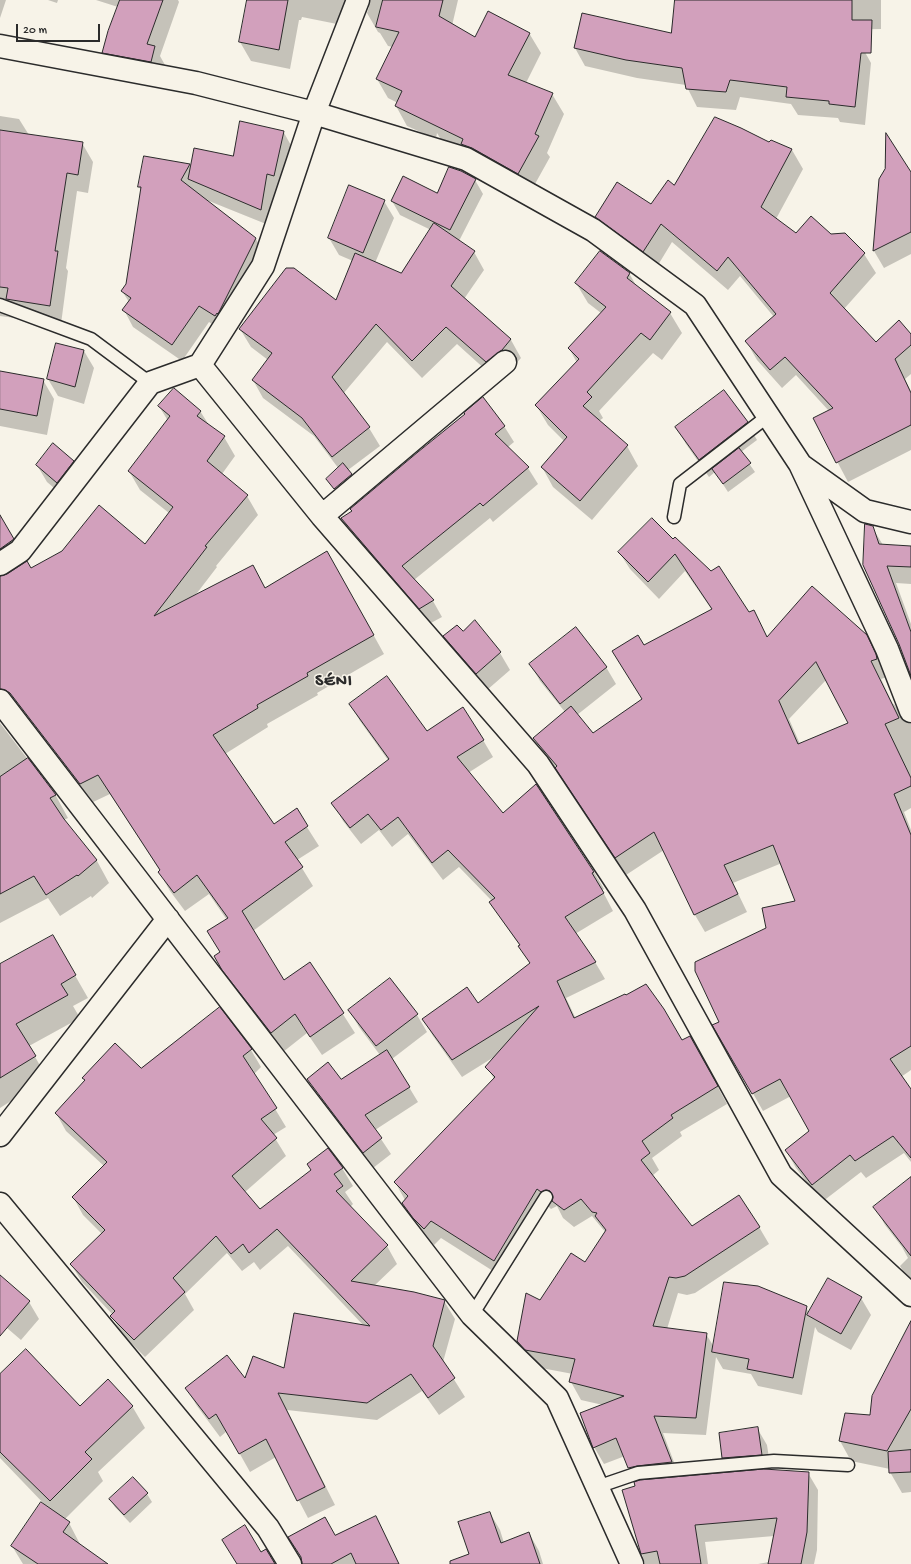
<!DOCTYPE html>
<meta charset="utf-8">
<style>
body{margin:0}
#map{position:relative;width:911px;height:1564px;overflow:hidden;background:#f7f3e8;font-family:"Gochi Hand",sans-serif}
canvas{display:block}
.scale{position:absolute;left:16px;top:24px;width:84px;height:18px;box-sizing:border-box;border:2px solid #2b2b2b;border-top:0;padding-left:5px;font-size:12px;line-height:14px;white-space:nowrap;color:#2b2b2b;-webkit-text-stroke:3px #f7f3e8;paint-order:stroke}
</style>
<div id="map">
<canvas width="911" height="1564"></canvas>
<div class="scale">20 m</div>
</div>
<script>
const g = document.querySelector('canvas').getContext('2d');
g.lineJoin = 'round';
function fill(path, color) {
  g.fillStyle = color;
  g.fill(path, 'evenodd');
}
function strokePath(path, color, width, dash) {
  g.strokeStyle = color;
  g.lineWidth = width;
  g.lineCap = dash ? 'butt' : 'round';
  g.setLineDash(dash || []);
  g.stroke(path);
}
function label(font, color, halo, rows, align = 'center') {
  g.font = font + ' "Gochi Hand",sans-serif';
  g.lineWidth = 3;
  g.setLineDash([]);
  g.textBaseline = 'middle';
  g.strokeStyle = halo;
  g.fillStyle = color;
  for (const [text, x, y, turn = 0] of rows) {
    g.save();
    g.translate(x, y);
    g.rotate((+turn || 0) * Math.PI / 180);
    g.textAlign = isNaN(turn) ? turn : align;
    if (halo) g.strokeText(text, 0, 0);
    g.fillText(text, 0, 0);
    g.restore();
  }
}
const shadow = new Path2D(`
 M0 0H6L0 18Z
 M48 0H58L57 3Z
 M96 0H178L179 2 160 56 165 65 161 80 114 71 103 52 118 7Z
 M253 0H458L451 30 458 41 529 33 541 53 526 83 552 94 564 114 547 153 550 157 530 193 443 143 437 133 436 139 407 126 396 106 398 103 388 98 377 79 393 47 388 46 380 33 378 32 367 13 369 7H367L352 27 302 17 301 20H299L290 69 251 61 240 42Z
 M677 0H881V29L832 30 861 45 871 63 865 125 840 122 838 118 798 115 791 104 740 97 736 110 697 107 686 85 637 78 585 66 575 48 672 34Z
 M0 116 19 119 29 135 82 143 93 162 88 193 77 191 66 268 68 271 61 324 0 316Z
 M283 131 293 149 271 226 204 199 256 239 265 256 224 332 209 322 182 361 133 327 124 310 129 302 122 291 127 284 141 190 139 187 145 157 189 165 191 168 234 157Z
 M771 141 792 150 803 169 776 219 796 234 831 235 864 254 876 273 844 309 876 343 911 336V374L905 379 911 391V450L848 482 814 418 829 411 796 375 782 388 757 360 746 341 774 317 740 276 728 290 672 242 655 270 607 236 596 217 651 205 675 187 770 144Z
 M911 174V254L884 268 874 251 880 179Z
 M475 180 483 194 459 241 474 252 484 270 464 299 511 340 521 358 512 368 497 380 457 344 422 378 387 342 343 394 369 428 380 446 348 470 356 483 340 497 327 479 339 469 314 436 263 398 253 380 268 360 251 347 240 329 336 302 353 261 339 255 329 238 384 201 394 218 375 263 401 274 431 230 400 215 392 201 437 194Z
 M629 273 638 289 670 313 682 333 662 360 653 353 599 411 603 418 599 421 627 446 638 466 592 520 553 487 542 467 564 441 548 425 536 405 577 363 569 348 601 313 588 303 576 283Z
 M84 351 94 368 84 404 58 396 48 379Z
 M0 372 43 380 54 399 47 435 0 426Z
 M159 406 200 411 209 425 224 437 235 456 222 474 247 496 258 515 216 566 217 567 194 597 265 589 338 571 384 654 317 693 318 695 267 724 268 727 225 754 274 825 296 810 319 846 297 860 313 886 253 931 284 981 310 963 355 1033 322 1055 307 1033 283 1052 235 989 215 956 221 953 227 920 209 894 185 911 170 891 159 872 160 871 110 794 91 803 0 691V578L31 569 145 545 169 513 140 490 129 471 168 421Z
 M747 423 757 440 741 452 755 472 728 492 715 472 709 477 686 444 676 427Z
 M504 426 514 442 508 447 528 468 538 484 493 522 490 518 414 580 433 601 442 617 429 624 351 535 342 519Z
 M73 461 83 479 67 499 47 482 37 465Z
 M652 519 749 613 753 611 768 638 866 636 877 654 887 677 881 679 893 704H894L905 722 911 724V808L904 812 911 830V1070L901 1077 911 1091V1162L904 1153 866 1178 861 1172 822 1202 796 1168 786 1150 810 1131 791 1096 763 1111 714 1025 720 1022 767 928 797 902 782 863 733 883 747 912 705 932 695 915 664 850 626 875 562 776 545 756 534 738 565 712 540 681 530 664 606 667 616 684 577 715 593 734 643 699 644 647 712 610 685 571 659 599 630 569 619 552ZM826 680 849 724 800 744 789 719Z
 M872 527 883 545 911 547V584L896 583 911 624V666Z
 M0 529 13 539 24 558 0 577Z
 M475 622 500 653 510 670 487 690 454 653 444 636 463 632Z
 M350 704 427 732 483 740 493 757 468 773 503 814 594 872 604 889 602 890 613 911 575 934 595 962 605 979 566 998 576 1019 682 1041 700 1054 727 1104 680 1132 682 1136 652 1158 659 1170 652 1176 692 1227H759L769 1244 695 1293 687 1295 678 1293 667 1329 706 1334 714 1347 806 1307 809 1313 861 1298 871 1315 851 1350 818 1332 815 1327 802 1395 758 1386 751 1374 723 1369 716 1357 706 1435 663 1433 680 1478 732 1473 723 1458 757 1428 767 1445 771 1471 808 1473 818 1490 817 1550 814 1564H758L769 1562 774 1536 705 1542 708 1564H645L623 1490 637 1487V1482L625 1456 604 1464 594 1447 603 1405 581 1400 571 1382 573 1374 536 1367 528 1359 518 1341 541 1301 586 1264 606 1233 592 1216 574 1227 563 1218 557 1206 551 1209 548 1206 504 1278 441 1238 434 1245 424 1235 413 1221 403 1203 405 1200 395 1182 494 1079 487 1067 494 1057 462 1077 433 1036 423 1019 478 1004 530 964 520 946 501 919 491 902 492 901 459 867 443 880 408 834 392 847 379 830 361 844 343 821 333 803 388 760 360 721Z
 M0 723 56 796 68 818 64 820 97 861 109 883 92 898 91 896 60 916 48 898 0 923Z
 M65 958 88 998 73 1006 80 1018 29 1046 47 1078 0 1108V965Z
 M390 979 417 1015 427 1032 392 1059 418 1102 375 1130 391 1154 373 1168 317 1095 308 1079 341 1080 380 1055 359 1027 349 1010Z
 M251 1050 261 1067 254 1074 286 1127 273 1135 286 1156 245 1192 260 1210 342 1168 353 1186 345 1192 353 1204 350 1207 387 1246 397 1264 374 1286 444 1301 455 1319 443 1362 465 1397 439 1415 422 1391 377 1420 287 1410 335 1505 308 1518 276 1457 250 1472 227 1431 220 1437 197 1406 186 1388 245 1380 285 1370 364 1326 288 1246 260 1270 254 1262 242 1271 227 1253 185 1294 194 1310 145 1357 122 1334 112 1316 113 1315 82 1282 71 1264 102 1234 83 1215 73 1197 104 1166 66 1131 56 1113 85 1081 84 1078Z
 M911 1178V1285L900 1266 908 1258 902 1247 885 1225 875 1207Z
 M0 1282 29 1302 39 1319 21 1340 0 1322Z
 M911 1326V1492L902 1493 890 1472V1469L851 1461 840 1441 871 1416Z
 M0 1376 80 1407 132 1406 145 1428 98 1472 103 1481 64 1520 69 1523 81 1546 107 1564H23L12 1546 47 1507 0 1458Z
 M133 1478 147 1494 152 1502 130 1523 115 1507 110 1499Z
 M490 1513 500 1530 504 1543 529 1533 539 1551 543 1564H468Z
 M376 1517 399 1564H303L335 1536Z`);
const building = new Path2D(`
 M120 0H163L147 44 155 46 151 62 102 53 108 31Z
 M247 0H288L279 50 239 42Z
 M383 0H443L439 16 475 37 488 11 530 33 508 75 553 93 535 134 539 136 518 174 472 148 461 144 463 139 395 106 402 91 376 79 399 32 376 27Z
 M675 0H852V20H872L871 53H861L855 107 829 104V101L786 97 787 87 730 80 726 92 686 89 682 68 626 60 574 48 582 13 671 33Z
 M715 117 741 128 769 142 771 140 792 149 761 207 796 233 811 216 831 234 845 233 865 253 830 293 876 342 899 320 911 334V345L895 359 911 393V425L836 463 813 418 833 408 785 357 770 370 745 341 776 314 728 257 717 271 661 224 643 252 595 217 617 182 651 204 668 180 674 185Z
 M240 121 284 131 274 176 267 174 261 210 188 179 194 148 233 156Z
 M0 130 83 142 78 175 67 173 55 251H58L50 306 6 299 8 288 0 287Z
 M886 133 911 172V232L873 251 879 179 885 169Z
 M144 156 190 164 181 180 256 238 218 314 217 313 215 316 199 306 172 345 122 310 131 298 121 291 126 284 141 187H138Z
 M449 167 461 171 476 179 450 230 391 201 403 176 437 193Z
 M349 185 385 200 363 253 328 238Z
 M434 223 475 251 451 286 511 339 502 350 486 362 446 327 412 361 376 324 332 377 370 427 332 457 302 418 252 380 272 353 239 329 286 268H294L336 300 355 253 401 273Z
 M600 251 630 273 627 278 671 312 650 340 641 333 587 392 592 397 583 406 628 445 580 501 541 467 567 437 535 405 579 359 568 348 606 307 575 283Z
 M56 343 84 350 75 387 47 379Z
 M0 371 44 379 37 416 0 409Z
 M174 388 201 411 197 416 225 436 207 461 248 495 205 546 207 547 154 616 253 565 265 588 327 551 374 635 307 673 308 676 257 705 258 708 213 735 274 824 297 808 308 826 285 842 303 867 242 911 284 980 310 962 344 1013 310 1037 295 1014 271 1033 222 970 214 956 220 952 207 931 228 918 197 875 174 893 158 872 160 870 98 775 80 784 10 693 5 690 0 689V576L7 574 27 561 31 568 62 551 99 505 145 544 173 507 128 471 170 416 158 406Z
 M724 390 748 422 699 460 675 427Z
 M483 397 505 426 495 434 529 467 483 506 480 503 402 566 434 600 419 609 341 518 352 511 350 509 418 452 465 414 464 413Z
 M53 443 74 461 57 483 36 465Z
 M739 448 751 463 723 484 712 469Z
 M343 463 352 474 334 489 326 479Z
 M0 515 14 539 0 549Z
 M652 518 673 539 675 537 711 571 719 566 749 612 754 610 767 637 812 586 867 635 876 654 877 659 871 661 899 718 885 724 911 778V786L894 794 911 835V1046L890 1059 911 1089V1158L893 1136 855 1161 850 1155 812 1185 785 1150 809 1131 780 1079 752 1094 712 1025 719 1022 695 971V962L766 928 762 908 795 901 773 845 724 865 738 894 694 915 654 832 615 858 555 768 557 766 533 738 571 706 593 733 642 699 612 651 638 635 644 645 712 609 675 554 648 582 618 552ZM816 662 848 723 798 744 779 701Z
 M865 524 873 526 879 544 911 546V567L887 566 911 632V676L899 644 863 565Z
 M475 620 501 652 476 674 443 636 457 625 463 631Z
 M576 627 607 667 560 704 529 664Z
 M387 676 427 731 463 707 484 740 457 757 503 813 536 784 594 872 592 873 604 893 565 917 596 962 557 981 574 1018 625 994 626 995 646 984 664 1009 682 1040 690 1036 718 1086 671 1115 673 1118 642 1141 650 1153 641 1160 692 1226 739 1195 760 1227 685 1276 676 1278 669 1277 653 1326 707 1333 696 1418 654 1416 672 1462 637 1466 628 1468 616 1438 593 1448 580 1413 624 1396 569 1382 575 1359 525 1350 517 1341 526 1293 540 1300 571 1253 585 1262 606 1230 595 1216 597 1213 592 1212 581 1199 564 1210 552 1201 553 1197 550 1191 546 1190 541 1192 537 1189 494 1261 431 1221 424 1229 413 1218 402 1203 408 1196 394 1182 495 1077 485 1067 539 1006 452 1060 422 1019 467 987 478 1003 530 963 518 946 520 945 489 902 495 898 448 850 432 863 398 817 381 830 368 814 350 828 331 803 389 759 349 704Z
 M28 758 56 795 50 798 64 819 97 860 78 876 77 875 46 895 34 876 0 894V777Z
 M53 935 76 975 61 984 68 995 16 1024 36 1056 0 1078V964Z
 M390 978 418 1014 376 1046 348 1010Z
 M220 1007 252 1049 243 1056 277 1108 261 1119 277 1138 232 1176 260 1209 311 1170 307 1164 328 1148 343 1168 334 1174 343 1186 336 1191 388 1245 351 1281 414 1292 445 1300 433 1346 455 1378 428 1398 411 1374 367 1403 278 1393 325 1487 297 1501 266 1439 239 1454 216 1414 209 1419 185 1388 227 1355 245 1378 253 1356 284 1368 294 1313 370 1326 277 1229 249 1253 243 1244 231 1254 216 1236 173 1278 185 1292 134 1340 110 1316 115 1311 70 1264 105 1230 72 1197 107 1162 55 1113 85 1080 82 1078 115 1043 141 1068Z
 M387 1050 410 1087 365 1115 382 1138 363 1153 307 1079 328 1062 341 1079Z
 M911 1177V1256L873 1207Z
 M0 1275 30 1301 0 1336Z
 M828 1278 862 1297 841 1334 807 1315Z
 M724 1282 758 1286 807 1306 793 1378 747 1369 749 1359 712 1352Z
 M911 1321V1409L887 1451 839 1441 845 1413 870 1415 872 1396Z
 M26 1349 80 1406 108 1379 133 1406 85 1452 92 1459 50 1501 0 1452V1374Z
 M758 1427 762 1455 722 1458 719 1433Z
 M911 1450V1472L889 1473 888 1452Z
 M764 1469 809 1472 807 1532 801 1564H768L777 1518 695 1525 701 1564H660L657 1551 641 1554 622 1490 635 1486 634 1482 640 1480Z
 M133 1477 148 1493 124 1515 109 1499Z
 M41 1502 70 1522 63 1532 108 1564H38L11 1546Z
 M490 1512 501 1543 529 1532 540 1564H450V1561L469 1554 458 1522Z
 M376 1516 399 1564H356L351 1553 331 1564H302L301 1557 288 1537 325 1517 335 1535Z
 M245 1525 261 1552 266 1549 275 1564H237L222 1540Z`);
const lane = new Path2D(`
 M0 305 91 339 150 383
 M674 517 680 484 768 416
 M472 1315 546 1197
 M597 1487 638 1473 774 1461 848 1465`);
const street = new Path2D(`
 M0 46 196 83 314 113 466 159 593 230 695 305 800 464 887 649 911 711
 M200 365 322 516 538 764 635 910 781 1175 911 1295
 M802 466 865 511 911 522
 M322 516 505 362
 M0 564 20 551 150 383 200 365 263 266 314 113 358 0
 M0 701 472 1315 557 1398 632 1564
 M0 1135 168 919
 M0 1204 268 1528 290 1564`);
const districtNames = [
 ["SÉNI",334,682]
];
fill(shadow, '#0003');
fill(building, '#d2a0bc');
strokePath(building, '#2b2b2b', 1);
strokePath(lane, '#2b2b2b', 15);
strokePath(street, '#2b2b2b', 25);
strokePath(lane, '#f7f3e8', 12);
strokePath(street, '#f7f3e8', 22);
g.letterSpacing = '1px';
label('bold 17px', '#2b2b2b', '#f7f3e8', districtNames);
g.letterSpacing = '0px';
</script>
